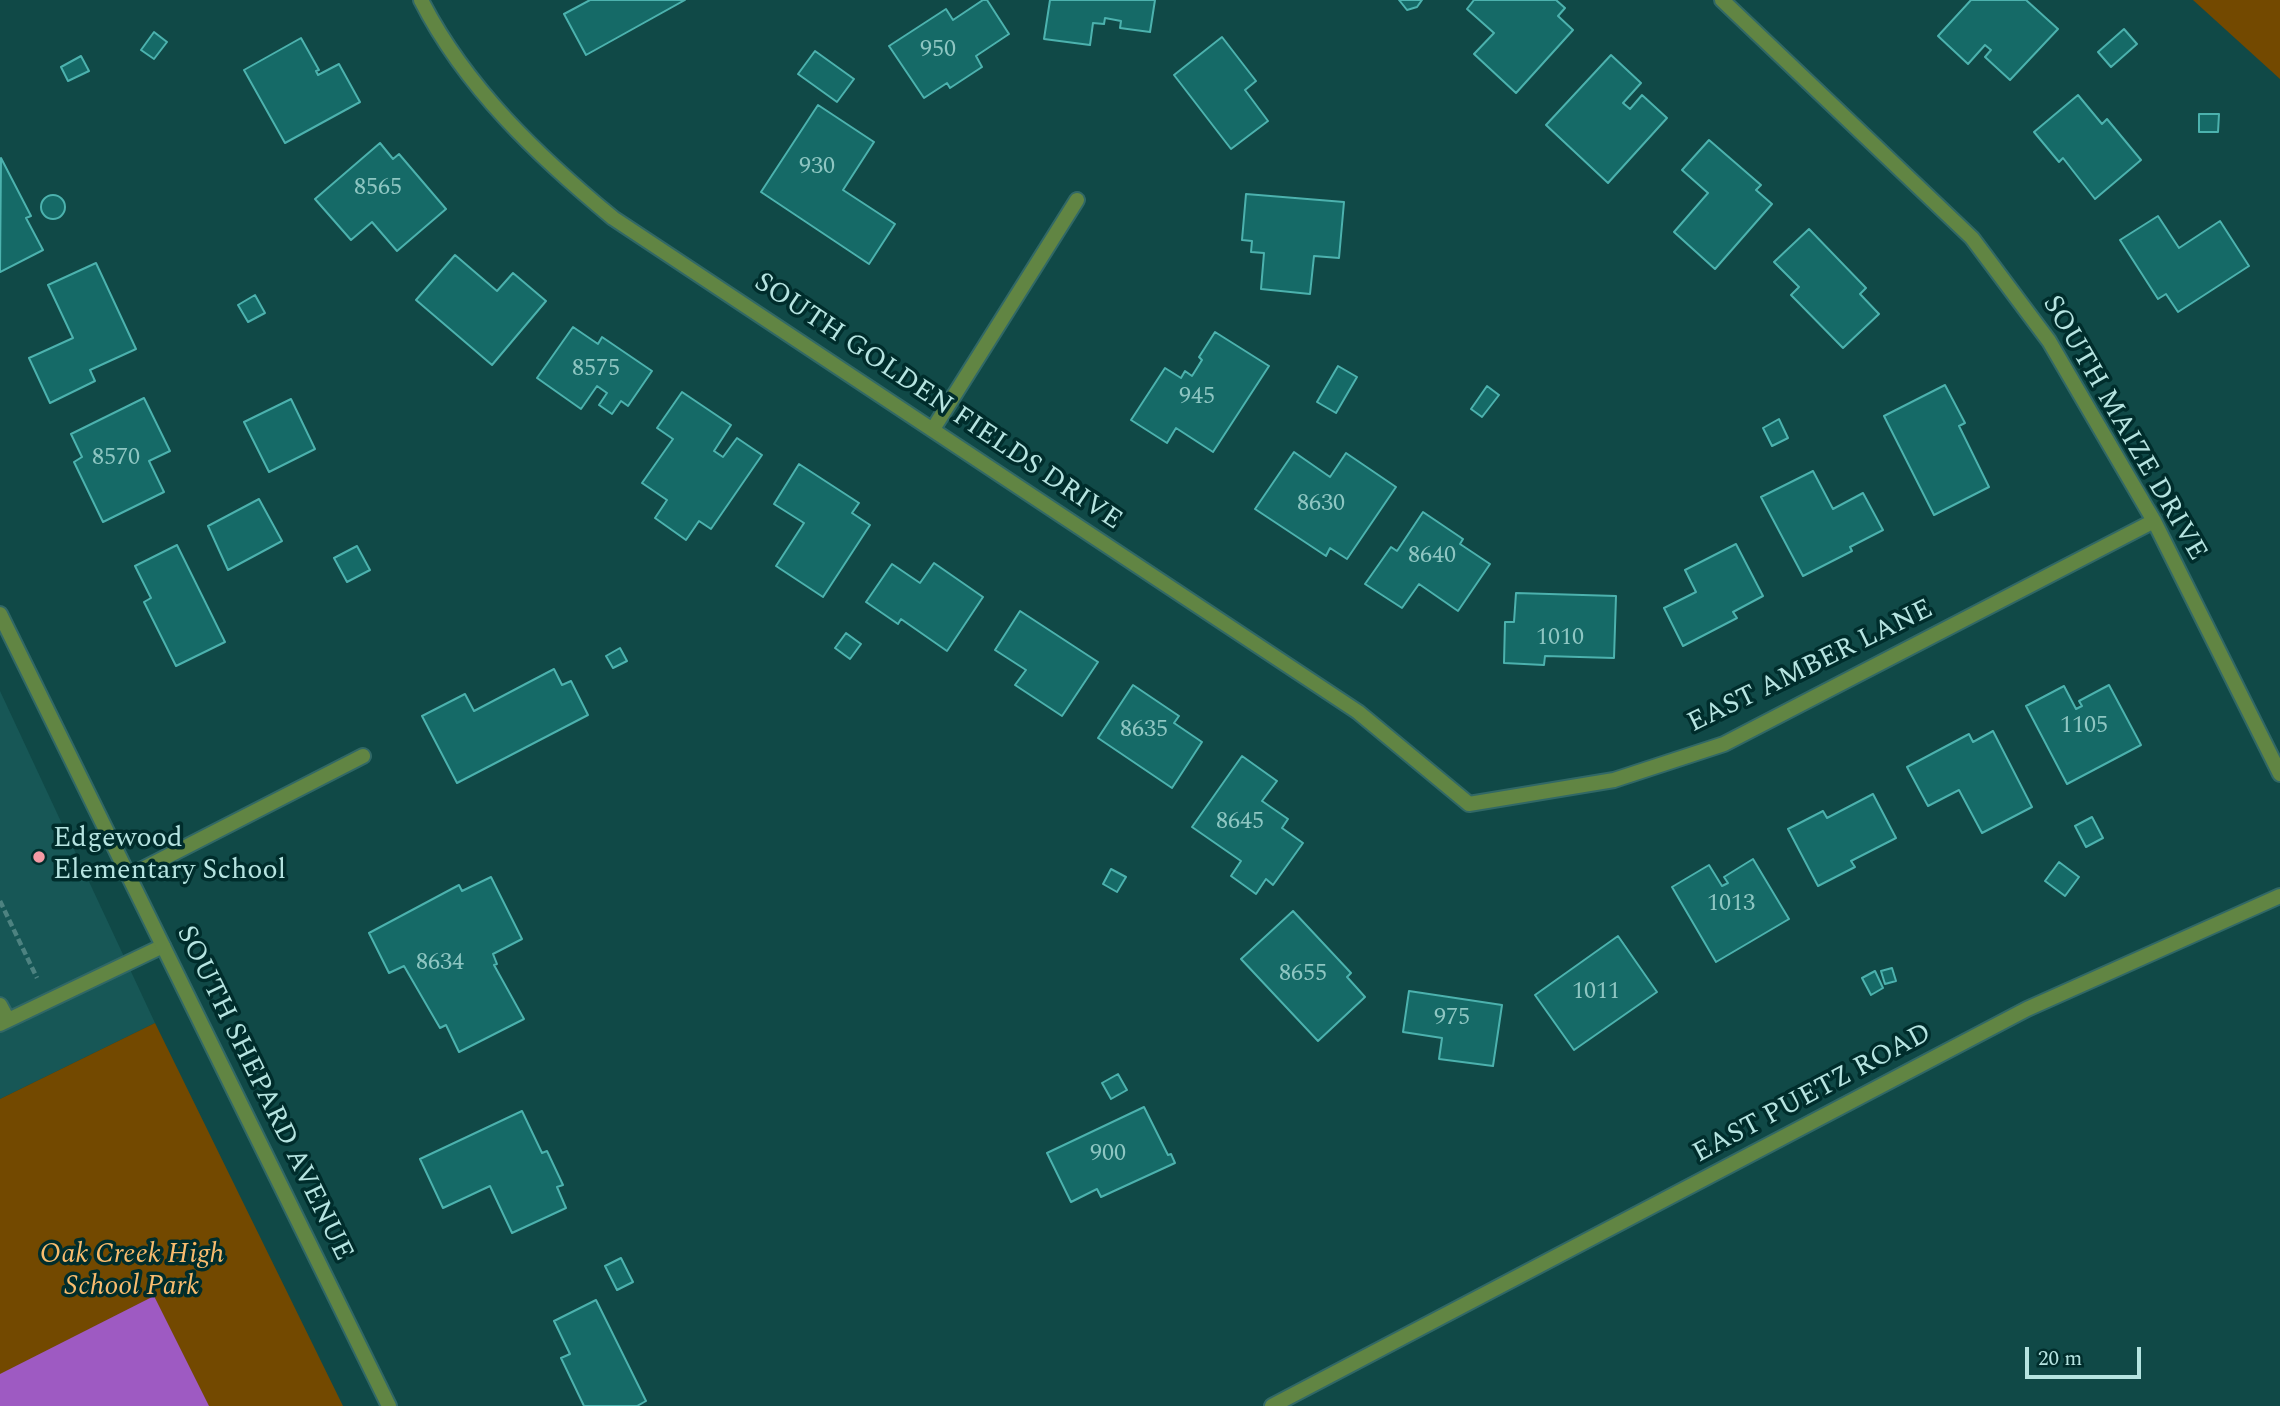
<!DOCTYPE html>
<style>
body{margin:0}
#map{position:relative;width:2280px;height:1406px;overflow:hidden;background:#104947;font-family:Spectral,serif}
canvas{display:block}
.scale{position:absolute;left:2025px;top:1347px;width:116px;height:32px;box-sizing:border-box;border:4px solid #b6e4e1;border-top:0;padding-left:9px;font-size:21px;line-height:24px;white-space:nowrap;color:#b6e4e1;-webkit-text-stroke:5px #002d2c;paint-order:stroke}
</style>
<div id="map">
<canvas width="2280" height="1406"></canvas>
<div class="scale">20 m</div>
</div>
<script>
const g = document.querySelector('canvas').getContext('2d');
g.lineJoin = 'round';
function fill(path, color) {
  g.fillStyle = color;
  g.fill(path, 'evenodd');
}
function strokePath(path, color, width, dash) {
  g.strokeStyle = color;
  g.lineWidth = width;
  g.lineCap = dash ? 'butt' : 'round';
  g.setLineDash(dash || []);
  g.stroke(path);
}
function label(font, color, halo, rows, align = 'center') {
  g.font = font + ' Spectral,serif';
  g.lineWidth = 7;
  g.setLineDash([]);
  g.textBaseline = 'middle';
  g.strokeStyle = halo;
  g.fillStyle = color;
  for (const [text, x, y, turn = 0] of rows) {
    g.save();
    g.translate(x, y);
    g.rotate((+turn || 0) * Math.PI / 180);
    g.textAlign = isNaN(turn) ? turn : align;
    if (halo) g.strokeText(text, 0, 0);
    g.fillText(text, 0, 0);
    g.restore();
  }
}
const built = new Path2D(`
 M0 691 155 1023 0 1099Z`);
const green = new Path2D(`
 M2193 0H2280V79Z
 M155 1023 343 1406H0V1099Z`);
const water = new Path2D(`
 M154 1296 209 1406H0V1374Z`);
const building = new Path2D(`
 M590 0H685L586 55 564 14Z
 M983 0H987L1009 34 976 56 982 67 950 88 947 83 924 98 889 46 946 9 953 20Z
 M1050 0H1155L1150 32 1120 28 1121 21 1105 18 1104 24 1093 23 1090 45 1044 39Z
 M1399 0H1422L1417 7 1407 10Z
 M1474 0H1556L1565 8 1558 16 1573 30 1516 93 1474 54 1494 33 1467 9Z
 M1971 0H2026L2058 29 2010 80 1985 57 1991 50 1985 45 1968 64 1938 36Z
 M2124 29 2137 44 2111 67 2098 52Z
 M154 32 167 42 154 59 141 50Z
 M1222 37 1256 81 1245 90 1268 121 1231 149 1174 75Z
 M301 38 319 70 316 71 318 75 339 64 360 102 285 143 244 70Z
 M815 51 854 79 837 102 798 74Z
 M1611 55 1641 83 1623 103 1630 109 1642 95 1667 118 1608 183 1546 125Z
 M81 56 89 71 68 81 61 67Z
 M2078 95 2102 124 2107 119 2141 160 2095 199 2063 158 2059 162 2034 132Z
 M818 105 874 142 843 190 895 224 869 264 761 192Z
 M2199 114H2219L2218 132H2199Z
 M1709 140 1761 185 1756 190 1772 204 1715 269 1674 232 1708 193 1682 170Z
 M380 143 393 159 399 154 446 209 397 251 372 222 351 240 315 199Z
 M1 158 31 216 26 218 43 250 0 272Z
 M1246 194 1344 202 1339 258 1314 256 1310 294 1261 289 1264 253 1251 252 1252 241 1242 240Z
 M41 207a12 12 0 1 1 24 0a12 12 0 1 1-24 0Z
 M2158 216 2179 248 2220 221 2249 266 2178 312 2166 294 2158 299 2120 240Z
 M1809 229 1866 288 1860 294 1879 314 1843 348 1791 295 1799 287 1774 262Z
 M455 255 497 291 513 273 546 301 492 365 416 300Z
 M96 263 136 349 90 370 95 381 50 403 29 358 73 338 48 285Z
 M255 295 265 313 248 322 238 305Z
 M573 327 598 344 602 337 652 371 628 406 621 401 612 414 599 405 607 393 597 386 581 409 537 378Z
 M1215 332 1269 366 1213 452 1176 428 1167 443 1131 420 1165 368 1181 378 1185 371 1192 376 1202 360 1199 357Z
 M1338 366 1357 377 1336 413 1317 402Z
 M1945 385 1965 423 1959 426 1989 487 1934 515 1884 416Z
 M1487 386 1499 395 1482 417 1471 409Z
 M682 392 731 425 714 451 723 457 737 438 762 455 711 529 699 521 686 540 655 518 667 500 642 483 673 439 657 428Z
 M144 398 170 451 149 461 164 492 103 522 74 462 82 457 71 434Z
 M291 399 315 449 269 472 244 422Z
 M1779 419 1788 438 1772 446 1763 428Z
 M1294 452 1330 477 1346 453 1396 487 1347 559 1330 548 1326 556 1255 509Z
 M799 464 859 503 852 513 870 525 823 597 776 566 804 523 774 504Z
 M1813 471 1833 509 1863 493 1883 530 1850 547 1852 551 1803 576 1761 497Z
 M259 499 282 541 228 570 208 526Z
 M1423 512 1463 539 1460 544 1490 564 1458 611 1419 584 1402 608 1365 584 1391 547 1397 551Z
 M1736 544 1763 596 1733 612 1737 618 1683 646 1664 608 1696 592 1685 570Z
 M177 545 225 642 176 666 144 602 151 598 135 566Z
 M357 546 370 570 347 582 334 558Z
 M934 563 983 597 947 651 901 619 898 624 866 602 892 564 920 583Z
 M1516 593 1616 596 1614 658 1545 656 1544 665 1504 663 1505 622H1514Z
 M1020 611 1098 662 1062 716 1015 685 1026 670 995 650Z
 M846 633 861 644 850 659 835 648Z
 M620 648 627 661 613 668 606 656Z
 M554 669 562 685 571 681 588 715 457 783 422 716 465 694 474 711Z
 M1133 685 1179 716 1174 723 1202 742 1172 788 1098 738Z
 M2109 685 2141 745 2067 784 2026 706 2064 686 2076 709 2082 706 2079 701Z
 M1993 731 2032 807 1982 833 1959 790 1928 806 1907 767 1969 734 1973 742Z
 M1242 756 1277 781 1262 801 1288 819 1282 828 1303 843 1273 885 1266 879 1256 894 1231 876 1241 861 1192 827Z
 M1873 794 1896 838 1851 861 1855 867 1818 886 1788 829 1823 811 1827 818Z
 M2092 817 2103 838 2086 847 2075 826Z
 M1753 859 1789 919 1716 962 1672 887 1709 865 1722 886 1728 883 1724 877Z
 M2059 862 2079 877 2065 896 2045 881Z
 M1111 869 1126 877 1117 892 1103 884Z
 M491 877 522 939 493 954 497 964 494 965 524 1019 459 1052 446 1025 440 1028 404 966 389 973 369 933 459 885 462 891Z
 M1293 911 1351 973 1347 977 1365 997 1318 1041 1241 959Z
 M1618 936 1657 992 1574 1050 1535 995Z
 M1892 968 1896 981 1885 984 1881 971Z
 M1875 971 1883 988 1871 995 1862 978Z
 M1409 991 1502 1005 1493 1066 1439 1059 1442 1038 1403 1032Z
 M1118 1074 1127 1090 1111 1099 1102 1083Z
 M1144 1107 1168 1155 1171 1154 1175 1163 1101 1197 1097 1189 1071 1202 1047 1153Z
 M522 1111 542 1153 547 1151 563 1185 557 1187 566 1208 512 1233 490 1186 443 1208 420 1159Z
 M621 1258 633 1282 617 1290 605 1266Z
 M596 1300 646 1401 637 1406H584L561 1358 570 1354 554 1321Z`);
const path = new Path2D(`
 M0 901 37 978`);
const service = new Path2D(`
 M129 876 363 756
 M0 1005 8 1020
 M0 1024 163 946`);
const minor = new Path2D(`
 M421 0C465 87 539 157 613 218L1358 712 1469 804 1614 780 1724 744 2154 521
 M1722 0 1972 238 2049 341 2154 521 2280 774
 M933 429 1077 200`);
const tertiary = new Path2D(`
 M0 614 389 1406
 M1272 1406 2027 1009 2280 896`);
const markers = [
 [39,857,7,"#f49aa5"]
];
const numberNames = [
 ["950",938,51],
 ["930",817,168],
 ["8565",378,189],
 ["8575",596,370],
 ["945",1197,398],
 ["8570",116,459],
 ["8630",1321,505],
 ["8640",1432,557],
 ["1010",1560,639],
 ["1105",2084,727],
 ["8635",1144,731],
 ["8645",1240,823],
 ["1013",1731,905],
 ["8634",440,964],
 ["8655",1303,975],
 ["1011",1596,993],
 ["975",1452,1019],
 ["900",1108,1155]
];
const streetNames = [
 ["SOUTH GOLDEN FIELDS DRIVE",937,403,34],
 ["SOUTH MAIZE DRIVE",2123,429,60],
 ["EAST AMBER LANE",1811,668,-26],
 ["SOUTH SHEPARD AVENUE",263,1094,64],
 ["EAST PUETZ ROAD",1813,1095,-28]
];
const poiNames = [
 ["Edgewood",53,841],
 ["Elementary School",53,873]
];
const parkNames = [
 ["Oak Creek High",132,1257],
 ["School Park",132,1289]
];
fill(built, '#175756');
fill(green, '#734900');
fill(water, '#9e5ac2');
fill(building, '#156a67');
strokePath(building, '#4cb2ae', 2);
strokePath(service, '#316866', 18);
strokePath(minor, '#316866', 18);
strokePath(tertiary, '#316866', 18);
strokePath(path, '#4d8280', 4.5, [7, 3.5]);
strokePath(service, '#618543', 14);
strokePath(minor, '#618543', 14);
strokePath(tertiary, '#618543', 14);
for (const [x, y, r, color] of markers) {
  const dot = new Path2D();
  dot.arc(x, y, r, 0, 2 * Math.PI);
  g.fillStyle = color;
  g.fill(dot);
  strokePath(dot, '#002d2c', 2.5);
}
label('24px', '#8ec6c2', null, numberNames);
label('28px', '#b6e4e1', '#002d2c', streetNames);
label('28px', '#b6e4e1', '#002d2c', poiNames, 'left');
label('italic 28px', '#f8bc6e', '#002d2c', parkNames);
</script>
